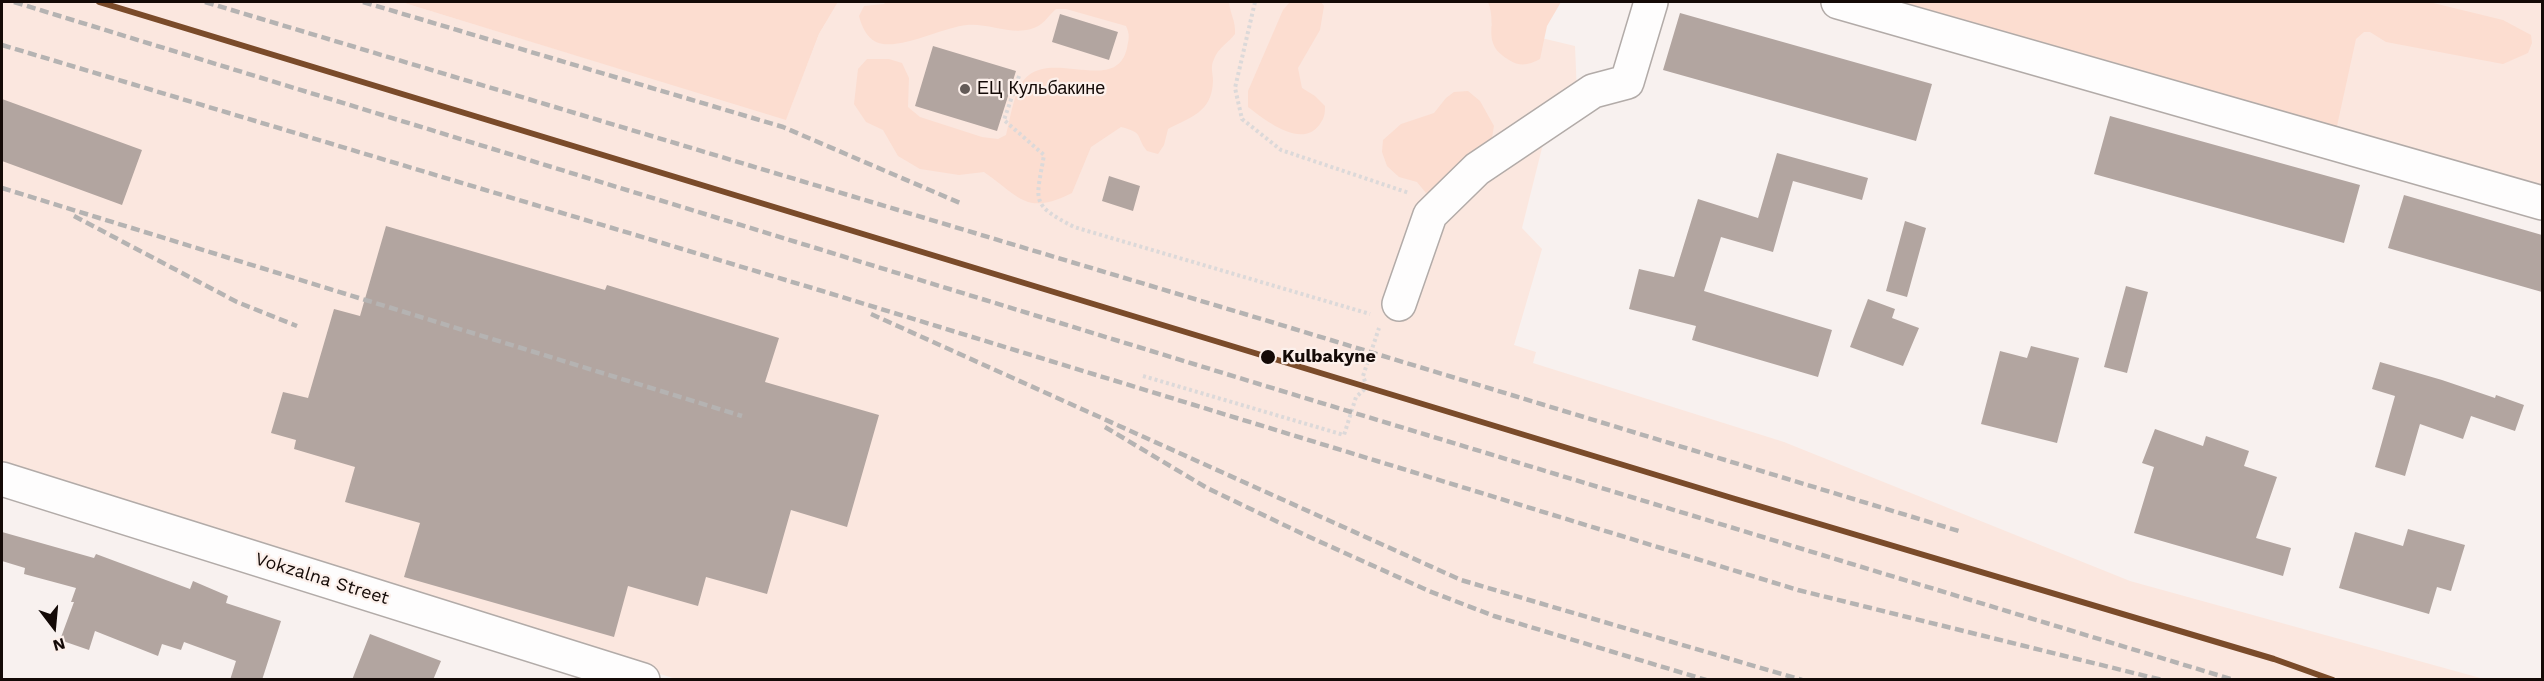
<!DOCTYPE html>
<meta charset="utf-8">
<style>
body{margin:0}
#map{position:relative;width:2544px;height:681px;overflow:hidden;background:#f8f1ef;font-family:"Work Sans",sans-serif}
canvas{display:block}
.frame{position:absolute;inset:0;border:3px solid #140a07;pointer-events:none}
.north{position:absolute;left:24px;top:597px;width:60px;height:60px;-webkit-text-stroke:4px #fcf0eb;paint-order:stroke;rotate:164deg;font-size:16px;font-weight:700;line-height:24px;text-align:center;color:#140a07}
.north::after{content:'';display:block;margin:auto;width:21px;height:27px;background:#140a07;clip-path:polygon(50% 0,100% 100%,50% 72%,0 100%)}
</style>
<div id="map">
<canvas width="2544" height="681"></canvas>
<div class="frame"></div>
<div class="north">N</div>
</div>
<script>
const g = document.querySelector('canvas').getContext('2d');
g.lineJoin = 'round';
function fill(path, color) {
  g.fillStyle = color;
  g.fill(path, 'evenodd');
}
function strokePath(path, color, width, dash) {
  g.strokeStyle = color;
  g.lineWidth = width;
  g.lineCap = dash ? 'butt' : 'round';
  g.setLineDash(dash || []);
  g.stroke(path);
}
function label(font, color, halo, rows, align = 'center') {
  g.font = font + ' "Work Sans",sans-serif';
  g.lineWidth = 4.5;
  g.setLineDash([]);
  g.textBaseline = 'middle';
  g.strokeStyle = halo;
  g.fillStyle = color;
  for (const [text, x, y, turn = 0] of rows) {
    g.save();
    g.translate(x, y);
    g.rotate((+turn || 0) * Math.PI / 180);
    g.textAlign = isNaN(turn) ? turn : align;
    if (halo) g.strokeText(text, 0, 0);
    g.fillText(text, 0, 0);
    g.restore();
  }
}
const built = new Path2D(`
 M2 2H401L786 119 819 34 838 2H1497L1491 26 1575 46 1577 94 1547 128 1522 228 1542 249 1514 345 1536 352 1533 363 1784 442 2130 581 2484 679H676L2 469Z
 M1880 2H2542V189Z`);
const green = new Path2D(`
 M401 2H838L819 34 786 120Z
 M886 2H1229C1230 14 1236 21 1235 34 1228 43 1218 48 1214 59 1210 67 1213 73 1213 81 1212 112 1191 117 1168 129L1164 145 1158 154 1147 151C1135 136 1145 133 1121 127L1091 147 1072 193C1026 216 1020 197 984 172L959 175 920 169 898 156 883 130 866 122 854 104 858 69 867 59H889L902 63 909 78 908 107 920 117 982 137 998 139 1006 135C1011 117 1014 86 1029 75 1058 53 1117 93 1127 48 1129 38 1130 35 1126 26L1066 9H1056C1047 17 1043 26 1031 29 1010 35 988 23 967 25 943 27 897 52 876 42 867 38 861 25 859 16L864 6 884 4Z
 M1290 2H1321L1324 6 1320 30 1298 68 1302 88 1315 96 1325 106C1325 115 1324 118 1320 124 1302 150 1265 120 1248 107V91L1283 10Z
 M1488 2H1561L1547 26 1540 59C1529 65 1520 67 1509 60 1480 43 1498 26 1488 2Z
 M1857 2H2429L2503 20 2531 35 2532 43 2528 53 2503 64 2386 42 2370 32H2364L2356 39 2337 126 2327 133Z
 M1468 91 1480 101 1494 126 1491 144 1441 190 1426 193 1417 182 1399 177 1387 166 1382 152 1383 140 1401 124 1434 113 1446 98 1454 92Z`);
const building = new Path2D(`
 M1680 13 1932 84 1916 141 1663 70Z
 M1060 14 1118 32 1109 60 1052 42Z
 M933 46 1016 71 997 131 915 106Z
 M2 99 142 150 122 205 2 161Z
 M2110 116 2360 185 2344 243 2094 174Z
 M1777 153 1868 178 1862 200 1793 181 1773 252 1721 237 1704 291 1832 330 1818 377 1692 340 1696 326 1629 309 1639 269 1674 277 1698 199 1758 218Z
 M1109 176 1140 186 1133 211 1102 201Z
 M2404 195 2542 235V292L2388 248Z
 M1905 221 1926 228 1907 297 1886 291Z
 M386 226 605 290 607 285 779 338 765 382 879 415 847 527 791 510 767 594 706 577 698 606 628 586 614 637 404 577 420 523 345 502 355 467 294 449 296 440 271 433 283 392 308 398 334 309 360 316Z
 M2126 286 2148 292 2127 373 2104 367Z
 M1868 299 1895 309 1892 318 1919 328 1903 366 1850 347Z
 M2031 346 2079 358 2057 443 1981 424 2000 351 2027 358Z
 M2380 362 2442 380 2495 398 2496 395 2524 405 2515 431 2471 416 2463 439 2420 424 2405 476 2375 467 2395 396 2372 389Z
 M2155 429 2203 446 2206 436 2249 451 2244 466 2277 477 2256 538 2291 548 2283 576 2134 533 2154 467 2142 463Z
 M2408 529 2465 545 2451 591 2437 587 2429 614 2339 588 2355 532 2403 546Z
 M2 532 94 558 96 554 190 589 193 581 228 596 226 603 281 621 262 680H230L236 661 184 642 181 650 162 644 158 656 95 631 89 650 60 640 74 602H71L76 588 24 574 25 568 2 561Z
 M370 634 441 661 433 680H352Z`);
const path = new Path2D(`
 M1255 2 1235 88 1242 119 1281 150 1409 193
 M1019 76 1004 120 1044 155C1036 202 1030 204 1074 227L1370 314
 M1143 376 1344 435 1356 397 1367 387 1363 376 1379 328`);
const minor = new Path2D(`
 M1838 2 2542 203
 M1399 304 1430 215 1477 169 1593 91 1627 82 1651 2
 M2 479 643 680`);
const rail = new Path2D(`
 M14 2 1259 384 2234 680
 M205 2 1278 324 1962 532
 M363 2 783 127 960 203
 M2 45 819 290 1798 590 2162 680
 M2 188 742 416
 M74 216 237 302 297 326
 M871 314 1461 580 1802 680
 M1105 427 1207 488 1305 535 1429 591 1494 616 1706 680`);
const rail1 = new Path2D(`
 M99 2 1732 498 2274 659 2333 680`);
const markers = [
 [965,89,6,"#645b58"],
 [1268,357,8,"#140a07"]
];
const poiNames = [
 ["ЕЦ Кульбакине",977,89]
];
const stopNames = [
 ["Kulbakyne",1282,357]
];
const streetNames = [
 ["Vokzalna Street",322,579,17]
];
fill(built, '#fbe7df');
fill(green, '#fcddd0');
fill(building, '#b2a5a0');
strokePath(minor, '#b2aba8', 36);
strokePath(path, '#dcd9d9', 4, [3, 3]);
strokePath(minor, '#fefdfd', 33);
strokePath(rail, '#b5b3b2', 4.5, [9, 4.5]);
strokePath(rail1, '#7a4b2a', 6);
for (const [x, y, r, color] of markers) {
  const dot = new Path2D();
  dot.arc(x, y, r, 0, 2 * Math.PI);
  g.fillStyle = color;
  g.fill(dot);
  strokePath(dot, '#fcf0eb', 2);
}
label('18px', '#140a07', '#fcf0eb', poiNames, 'left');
label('bold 18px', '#140a07', '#fcf0eb', stopNames, 'left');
label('18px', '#140a07', '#fcf0eb', streetNames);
</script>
